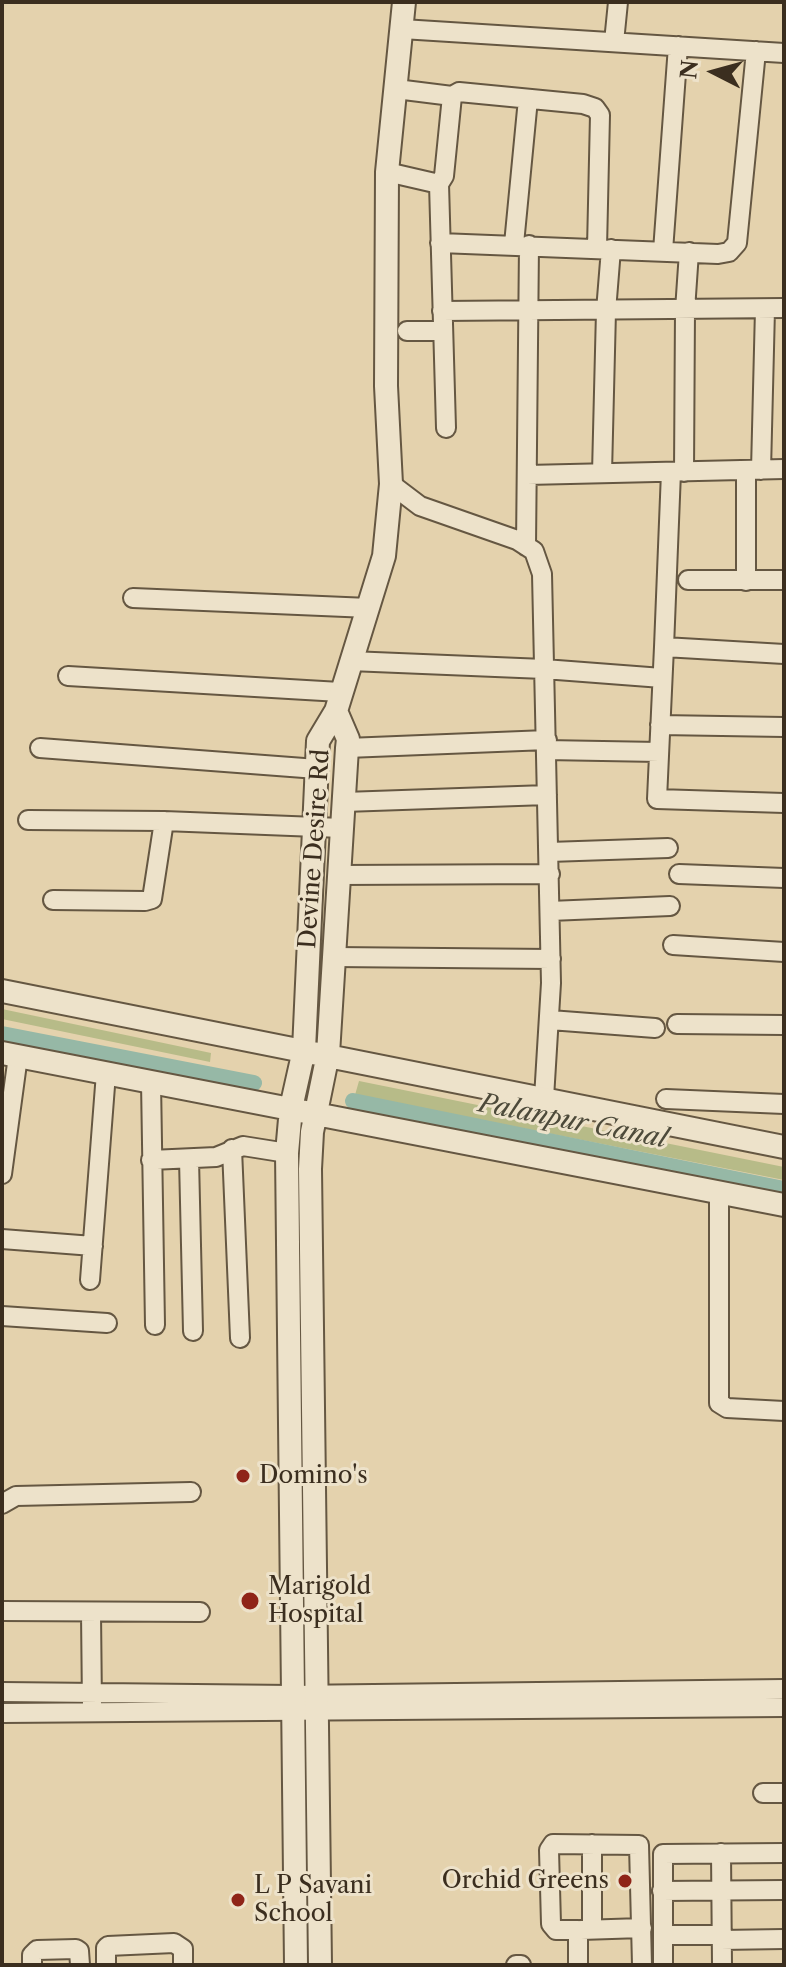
<!DOCTYPE html>
<style>
body{margin:0}
#map{position:relative;width:786px;height:1967px;overflow:hidden;background:#e4d2ad;font-family:"Libre Caslon Text",serif}
canvas{display:block}
.frame{position:absolute;inset:0;border:4px solid #3b2e1f;pointer-events:none}
.north{position:absolute;left:674px;top:32px;width:80px;height:80px;-webkit-text-stroke:6px #ede2ca;paint-order:stroke;rotate:276deg;font-size:22px;font-weight:700;line-height:32px;text-align:center;color:#3b2e1f}
.north::after{content:'';display:block;margin:auto;width:28px;height:36px;background:#3b2e1f;clip-path:polygon(50% 0,100% 100%,50% 72%,0 100%)}
</style>
<div id="map">
<canvas width="786" height="1967"></canvas>
<div class="frame"></div>
<div class="north">N</div>
</div>
<script>
const g = document.querySelector('canvas').getContext('2d');
g.lineJoin = 'round';
function fill(path, color) {
  g.fillStyle = color;
  g.fill(path, 'evenodd');
}
function strokePath(path, color, width, dash) {
  g.strokeStyle = color;
  g.lineWidth = width;
  g.lineCap = dash ? 'butt' : 'round';
  g.setLineDash(dash || []);
  g.stroke(path);
}
function label(font, color, halo, rows, align = 'center') {
  g.font = font + ' "Libre Caslon Text",serif';
  g.lineWidth = 6;
  g.setLineDash([]);
  g.textBaseline = 'middle';
  g.strokeStyle = halo;
  g.fillStyle = color;
  for (const [text, x, y, turn = 0] of rows) {
    g.save();
    g.translate(x, y);
    g.rotate((+turn || 0) * Math.PI / 180);
    g.textAlign = isNaN(turn) ? turn : align;
    if (halo) g.strokeText(text, 0, 0);
    g.fillText(text, 0, 0);
    g.restore();
  }
}
const green = new Path2D(`
 M2 1009 211 1053 210 1062 2 1019Z
 M2 1039 219 1083V1089L2 1049Z
 M359 1081 784 1167V1180L355 1095Z`);
const canal = new Path2D(`
 M2 1034 254 1083
 M353 1101 784 1189`);
const minor = new Path2D(`
 M402 29 784 53
 M614 42 618 2
 M396 89 452 96
 M387 172 439 184 444 176 452 96 459 92 583 104 595 108 600 115 597 248
 M439 184 446 428
 M440 243 718 254 729 252 737 243 756 51
 M514 244 528 99
 M663 251 678 46
 M442 311 784 308
 M407 331H443
 M746 470V581
 M761 470 765 309
 M684 472 685 310 689 252
 M602 473 606 311 611 249
 M527 475 784 469
 M391 484 420 506 517 540 534 551 542 574 551 983 544 1098
 M526 546 529 245
 M688 580H784
 M133 598 369 608
 M664 647 671 472
 M784 654 664 647 657 799 784 803
 M350 661 544 669 662 678
 M68 676 340 692
 M660 725 784 727
 M40 748 317 769
 M347 748 547 740
 M546 750 659 752
 M344 802 547 795
 M28 820 164 821 342 828
 M549 852 668 848
 M679 874 784 878
 M339 875 550 874
 M53 900 145 901 152 899 164 821
 M550 911 670 906
 M673 945 784 952
 M334 957 551 959
 M550 1020 655 1028
 M677 1024 784 1025
 M151 1082 155 1325
 M666 1099 784 1104
 M232 1149 240 1338
 M189 1159 193 1331
 M151 1160 216 1157 243 1146 287 1153
 M2 1174 18 1056
 M719 1192V1403L727 1408 784 1411
 M2 1239 93 1246
 M90 1280 106 1073
 M2 1316 107 1323
 M2 1504 16 1496 191 1492
 M2 1611 200 1612
 M91 1613 92 1706
 M2 1692 292 1695 784 1689
 M2 1713 784 1707
 M763 1793H784
 M592 1844V1929
 M721 1853 722 1965
 M662 1891 784 1890
 M581 1930 642 1928
 M663 1935H721
 M721 1940 784 1939
 M32 1965V1955L37 1950 76 1949 79 1951 80 1965
 M106 1965V1948L108 1946 174 1943 183 1949V1965
 M516 1965H521
 M578 1965V1930H556L551 1924 549 1850 553 1844 639 1845 642 1965
 M663 1965V1854L784 1853`);
const tertiary = new Path2D(`
 M2 991 784 1147
 M2 1053 784 1205
 M296 1965 287 1153 291 1108 304 1050 318 741 336 711 384 556 391 484 386 386 387 172 404 2
 M320 1965 310 1169 312 1132 328 1054 347 748 348 739 336 711`);
const markers = [
 [243,1476,8,"#8f2418"],
 [250,1601,10,"#8f2418"],
 [625,1881,8,"#8f2418"],
 [238,1900,8,"#8f2418"]
];
const streetNames = [
 ["Devine Desire Rd",315,849,-86]
];
const poiNames = [
 ["Domino's",259,1476],
 ["Marigold",268,1587],
 ["Hospital",268,1615],
 ["Orchid Greens",609,1881,"right"],
 ["L P Savani",254,1886],
 ["School",254,1914]
];
const waterNames = [
 ["Palanpur Canal",573,1122,11]
];
fill(green, '#b7bb88');
strokePath(canal, '#96b8a6', 16);
strokePath(minor, '#655742', 22);
strokePath(tertiary, '#655742', 26);
strokePath(minor, '#ede2ca', 18);
strokePath(tertiary, '#ede2ca', 22);
for (const [x, y, r, color] of markers) {
  const dot = new Path2D();
  dot.arc(x, y, r, 0, 2 * Math.PI);
  g.fillStyle = color;
  g.fill(dot);
  strokePath(dot, '#ede2ca', 3);
}
label('24px', '#3b2e1f', '#ede2ca', streetNames);
label('24px', '#3b2e1f', '#ede2ca', poiNames, 'left');
label('italic 26px', '#4d4a3a', '#ede2ca', waterNames);
</script>
